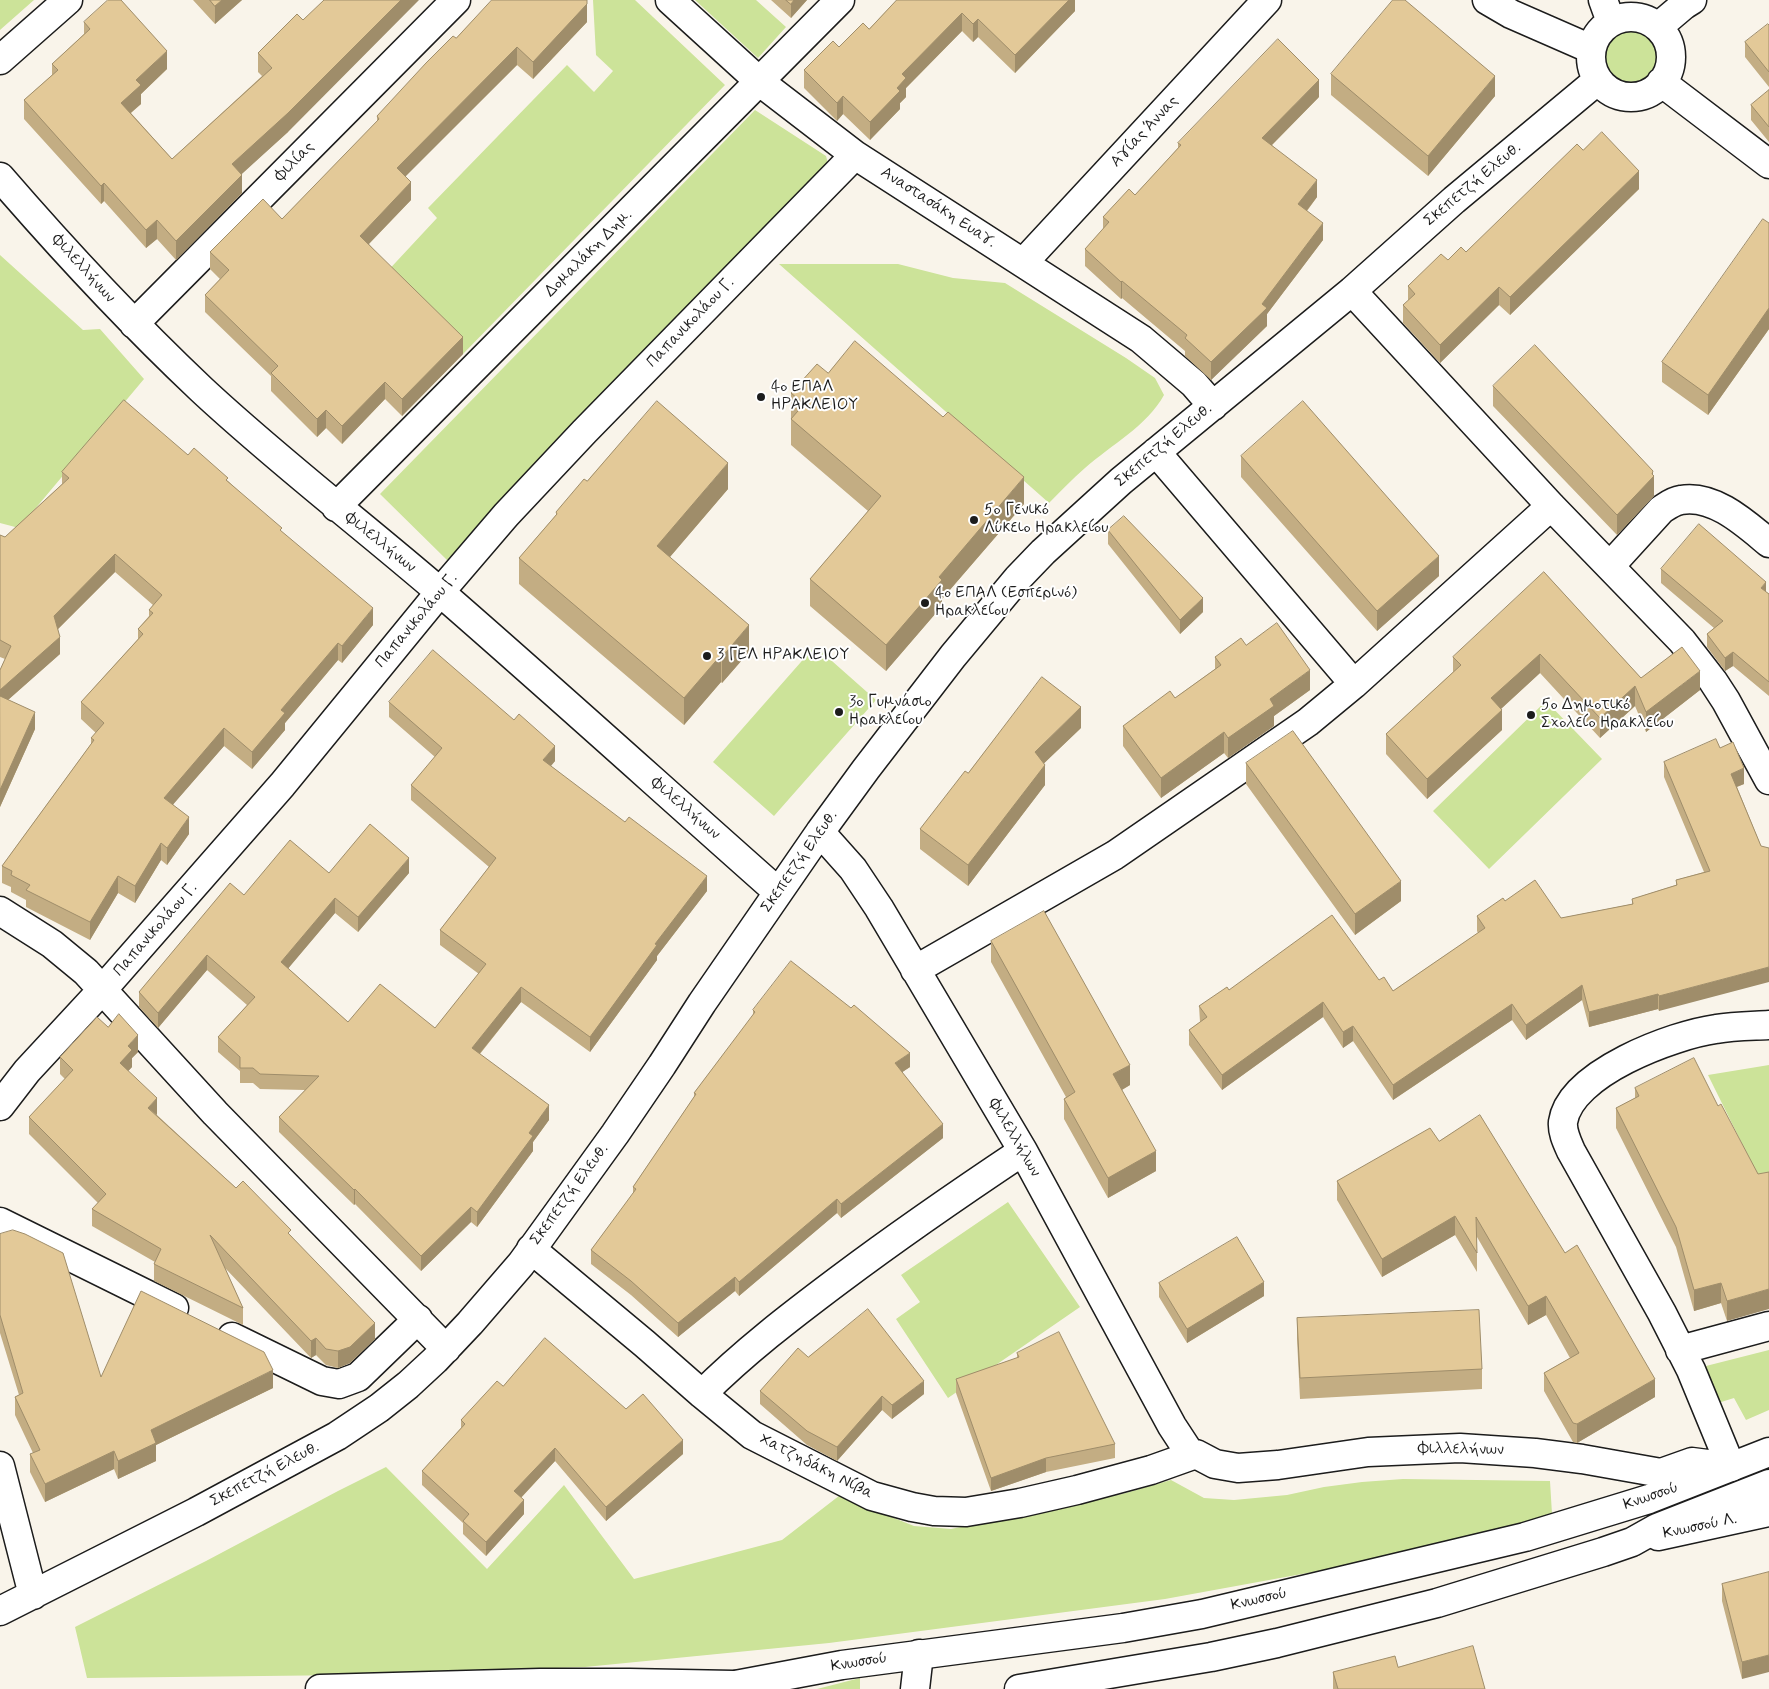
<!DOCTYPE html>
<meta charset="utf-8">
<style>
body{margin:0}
canvas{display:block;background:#f9f4ea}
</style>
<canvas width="1769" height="1689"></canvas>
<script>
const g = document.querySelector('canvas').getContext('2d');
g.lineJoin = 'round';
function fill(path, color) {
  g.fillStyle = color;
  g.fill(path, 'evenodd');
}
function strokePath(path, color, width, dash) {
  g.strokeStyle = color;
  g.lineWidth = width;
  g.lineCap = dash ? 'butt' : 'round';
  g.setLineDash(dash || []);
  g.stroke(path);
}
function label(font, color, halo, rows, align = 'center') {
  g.font = font + ' Mynerve,sans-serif';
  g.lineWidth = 4;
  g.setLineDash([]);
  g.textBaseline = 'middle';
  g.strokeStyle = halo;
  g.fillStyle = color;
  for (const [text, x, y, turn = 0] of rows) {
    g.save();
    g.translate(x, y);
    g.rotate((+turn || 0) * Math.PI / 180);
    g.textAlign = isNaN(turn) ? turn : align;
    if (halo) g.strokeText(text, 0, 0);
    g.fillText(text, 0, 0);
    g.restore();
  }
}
const green = new Path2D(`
 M0 0H34L0 30Z
 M593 0H635L725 85 463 354 383 276 437 218 428 208 567 65 594 92 613 71 596 55Z
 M695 0H756L786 27 758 58Z
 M1605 56a26 26 0 1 1 52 0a26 26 0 1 1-52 0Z
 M755 110 826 156 830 171 447 560 380 494Z
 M0 255 83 330 100 329 144 379 19 528 0 523Z
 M779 264H898L953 278 1005 283 1126 358 1155 378 1164 395C1147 426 1111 445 1085 468 1072 479 1061 491 1049 503Z
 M815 646 876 700 774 816 713 762Z
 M1546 701 1602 759 1489 869 1433 811Z
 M1769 1065V1176L1759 1178 1708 1075Z
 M1008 1202 1080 1307 948 1398 896 1319 920 1302 901 1275Z
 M1769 1350V1410L1746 1420 1734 1398 1718 1403 1702 1367Z
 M386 1467 487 1569 564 1485 634 1579 782 1540 844 1492 889 1516 914 1526 951 1529 1122 1494 1171 1480 1204 1498 1234 1500 1287 1495 1324 1487 1362 1482 1403 1479 1550 1481 1552 1514 1503 1529 1384 1559 1165 1599 829 1643 585 1667 351 1675 87 1678 75 1627 206 1561 338 1491Z
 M860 1678V1689H817Z`);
const street = new Path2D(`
 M670 0 760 82 855 155 1141 339 1194 384 1213 406
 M1487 0 1511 14 1591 49
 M1603 0 1611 22
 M1591 57a40 40 0 1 1 80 0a40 40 0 1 1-80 0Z
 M1658 27 1684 5 1692 0
 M0 60 68 0
 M1661 82 1769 164
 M0 177C64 251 130 322 201 389 277 460 361 524 440 592 554 691 665 792 778 892
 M1023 263 1267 0
 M1352 291 1551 506 1682 641 1713 681 1726 701 1769 780
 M134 324 456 0
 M1156 452 1354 684
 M336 507 840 0
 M1610 566 1661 510C1667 506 1673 501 1681 500 1714 494 1746 524 1769 543
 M820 832 853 869 879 908 1023 1151 1172 1426 1191 1455
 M0 911 52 944 86 972 215 1113 446 1349
 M915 970 1115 855 1308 722 1354 684 1551 506
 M0 1106 27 1071 103 989 282 785 440 592 506 515 584 432 855 155
 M0 1222 174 1308
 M531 1249 645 1344 702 1394 752 1435 872 1496 912 1507 934 1511 966 1512 1020 1503 1077 1490 1151 1470 1196 1454 1215 1464 1238 1468 1278 1465 1368 1452 1460 1448 1535 1453 1582 1459 1661 1473 1692 1462 1731 1467
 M232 1337 322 1381 339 1384 358 1377 418 1319
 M1680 1350 1769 1326
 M702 1394C744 1352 791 1316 839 1280 899 1235 960 1193 1023 1151
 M0 1466 33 1595
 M1731 1467 1691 1370 1662 1313 1571 1151C1567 1142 1562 1132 1563 1122 1570 1073 1673 1035 1716 1029 1733 1026 1751 1026 1769 1025
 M1658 1536 1769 1512
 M0 1611 196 1512 337 1436 379 1408 408 1385 435 1360 470 1323 521 1264 615 1134 662 1065 702 1003 820 832 866 769 953 656 1018 578 1043 552 1121 481 1352 291 1454 200 1598 80
 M915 1689 919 1654`);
const primary = new Path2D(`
 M320 1689 540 1683H630L733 1685
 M714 1689 842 1665 1123 1628 1202 1614 1525 1537 1649 1499 1769 1452
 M1019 1689 1211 1657 1277 1643 1437 1603 1603 1552 1632 1542 1657 1528 1769 1484`);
const wall = new Path2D(`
 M193 0H242L215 24Z
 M587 0V22L533 79 517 65 405 176 411 200 369 244 463 354 402 416 385 399 342 444 326 428 317 437 271 391V376L205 312V295L220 279 210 269V252L282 219 377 122V116L456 38Z
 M771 0H807L791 18Z
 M897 0H1075V11L1015 73 978 37 973 42 962 31 906 88V97L900 103V109L870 140 843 114 837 121 804 88V70L869 29Z
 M297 14 288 132 241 174 242 193 176 260 157 239 146 248 104 201 101 204 24 119V100L52 75V64L84 34V22L167 69 141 94V104L131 113 172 159 262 76 258 72V53Z
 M1769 25V87L1745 57V42Z
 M1331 74 1495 96 1428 176 1331 95Z
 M1769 90V142L1751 120V105Z
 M1319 97 1272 145 1317 197 1307 211 1323 240 1267 314V326L1211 380 1185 356V351L1122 298 1121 299 1085 266V249L1103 229V217L1135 195 1178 148V143Z
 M1583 150 1639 189 1510 315 1499 305 1440 363 1403 323V305L1408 301V286L1448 260 1466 252Z
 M1769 223V329L1708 415 1662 382V362Z
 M828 373 1024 504 942 599V606L886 671 810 606V579L868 511 791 445V393Z
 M1493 386 1653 475 1654 496 1617 535 1493 406Z
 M188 455 228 481 282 532 373 625 342 663 338 660 285 723V730L252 769 224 746 173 804 189 834 167 865 161 860 135 903 118 893 90 940 26 907V900L11 892V887L2 883V866L91 744V738L96 733 81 719V702L138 639V629L149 616V610L153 605 115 572 58 629 60 654 8 700 35 729 0 807V670L5 659 0 657V535L5 537 62 484V472Z
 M1241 456 1439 576 1377 631 1241 477Z
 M587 481 728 489 670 557 749 652 722 683 721 682 684 725 519 584V558L556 515V512Z
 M1108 530 1203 612 1180 634 1108 544Z
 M1661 569 1766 592 1769 594V696L1733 666 1725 671 1707 647V634L1714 628 1661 583Z
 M1544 572 1641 678 1700 690 1646 732 1635 706 1600 738 1540 673 1501 709 1502 730 1427 799 1386 754V734L1453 672V657Z
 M1246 645 1310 690 1274 716V726L1228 758 1224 753 1161 798 1123 746V726L1175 698 1215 669V657Z
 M389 702 555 761 551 766 707 891 657 956V960L590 1052 521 1002 480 1054 549 1120 533 1142V1151L477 1227 471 1222 421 1271 355 1204 354 1205 279 1132V1117L305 1090 260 1089 253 1083H240V1071L218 1052V1037L247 1005 207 970 158 1028 139 1007V992L244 895 329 873H409L358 932 335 913 288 968 348 1022 435 1028 479 974 440 945V930L489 867 411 800V785L435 757 389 717Z
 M1081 728 1044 763 1045 785 968 886 920 849V829L968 773Z
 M1720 748 1744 784 1737 787 1761 846 1659 1011 1658 1009 1589 1027 1582 1000 1526 1040 1512 1020 1393 1100 1353 1041 1343 1048 1323 1017 1222 1090 1189 1045V1030L1200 1022 1199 1006 1229 990 1379 980 1393 991 1478 933 1477 931V916L1505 901 1561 918 1632 904V899L1676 885V880L1704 872 1664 777V762Z
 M1246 763 1401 901 1355 935 1246 784Z
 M991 941 1130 1085 1122 1090 1156 1171 1108 1198 1064 1119V1099L1066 1097 991 962Z
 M753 1010 910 1067 902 1072 943 1138 841 1218 837 1213 739 1296 735 1291 678 1337 631 1295 591 1264V1250L633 1194V1187L694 1097V1093L753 1016Z
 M108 1027 138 1052 132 1058V1067L128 1071 157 1115 236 1188 291 1236 375 1339 350 1363 338 1368 326 1365 316 1355 311 1358 225 1268 243 1308V1325L154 1281V1264L155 1262 92 1226V1209L98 1203 29 1134V1117L65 1079 60 1074V1057Z
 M1635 1088 1718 1106 1758 1174 1727 1321 1721 1303 1694 1311 1676 1247 1616 1128V1108L1635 1098Z
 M1439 1141 1565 1253 1655 1397 1577 1443 1573 1442 1544 1391V1373L1570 1358 1546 1315 1528 1325 1477 1237V1272L1455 1235 1382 1277 1337 1200V1181Z
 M0 1234 101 1377 273 1388 156 1445V1461L118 1479 114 1469 45 1502 30 1472V1454L33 1453 15 1415V1397L19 1395 0 1333Z
 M1159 1283 1264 1296 1187 1343 1159 1297Z
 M1297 1318 1482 1369V1389L1300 1399 1297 1339Z
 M1017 1353 1115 1444V1458L1046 1472 991 1491 956 1393V1379L1017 1358Z
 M808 1357 924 1394 892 1419 882 1410 837 1461 807 1445 760 1404V1391Z
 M503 1386 626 1409 683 1454 606 1521 555 1461 521 1498 524 1514 486 1556 463 1534V1523L422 1485V1471L461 1428V1420Z
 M1769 1572 1742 1679 1722 1601V1584Z
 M1333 1672 1485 1689H1333Z`);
const shadedWall = new Path2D(`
 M222 0H242L215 24V6Z
 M401 0H419L288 132 232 183V164Z
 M587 0V22L533 79V62Z
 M794 0H807L791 18V4Z
 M1069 0H1075V11L1015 73V55Z
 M962 13V31L906 88V97L900 103V109L870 140V122L897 88 902 74Z
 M978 19V37L973 42V24Z
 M517 47V65L397 185V168Z
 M167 51V69L141 94V104L121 121V103L136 80Z
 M1495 76V96L1428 176V156Z
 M1319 80V97L1262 155V138Z
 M843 96V114L837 121V103Z
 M1639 171V189L1510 315V297Z
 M242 175V193L176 260V241Z
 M1317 180V197L1298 222V204Z
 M411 182V200L360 253V236Z
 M104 183V201L101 204V186Z
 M157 220V239L146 248V230Z
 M1323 223V240L1267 314V326L1211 380V362L1262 304Z
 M1122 281V298L1121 299V282Z
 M1499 287V305L1440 363V345Z
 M1769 308V329L1708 415V395Z
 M463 337V354L402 416V399Z
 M385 382V399L342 444V426Z
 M326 410V428L317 437V419Z
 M728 463V489L657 572V546Z
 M1653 471V476H1654V496L1617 535V515Z
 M1024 477V504L942 599V606L886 671V645L939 577Z
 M115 554V572L54 633V616Z
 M1439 556V576L1377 631V611Z
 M1766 582V596L1761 588Z
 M1203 598V612L1180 634V620Z
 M373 608V625L342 663V646Z
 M749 625V652L722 683V657Z
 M60 637V654L0 707V690Z
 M338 643V660L285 723V730L252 769V752L281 710Z
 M1733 652V666L1725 671V658Z
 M1540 654V673L1491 718V698Z
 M721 655V682L684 725V698Z
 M1310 670V690L1274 716V726L1228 758V738L1270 699Z
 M1700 671V690L1646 732V712Z
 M1635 686V706L1600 738V718Z
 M1081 707V728L1035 772V752Z
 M1502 710V730L1427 799V779Z
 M35 712V729L0 807V790Z
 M224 728V746L164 815V798Z
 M1224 732V753L1161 798V778Z
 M555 746V761L543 775V760Z
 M1045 765V785L968 886V865Z
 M1744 768V784L1731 789V774Z
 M189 817V834L167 865V848Z
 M161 843V860L135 903V886Z
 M409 858V873L358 932V917Z
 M118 876V893L90 940V922Z
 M707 876V891L657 956V960L590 1052V1037L655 944Z
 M1401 881V901L1355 935V914Z
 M335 898V913L281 977V962Z
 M207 955V970L158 1028V1013Z
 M1769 967V982L1659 1011V996Z
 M1582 985V1000L1526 1040V1025Z
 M521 987V1002L472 1063V1048Z
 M1658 994V1009L1589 1027V1012Z
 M1323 1002V1017L1222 1090V1075Z
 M1512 1004V1020L1393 1100V1085Z
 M1353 1026V1041L1343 1048V1032Z
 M138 1035V1052L132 1058V1067L120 1080V1063L128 1046Z
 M910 1053V1067L895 1077V1063Z
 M1130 1065V1085L1113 1095V1074Z
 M157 1098V1115L148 1108Z
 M549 1105V1120L533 1142V1151L477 1227V1212L529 1133Z
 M943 1124V1138L841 1218V1204Z
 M1156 1151V1171L1108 1198V1178Z
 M355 1189V1204L354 1205V1190Z
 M837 1199V1213L739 1296V1282Z
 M471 1207V1222L421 1271V1256Z
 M1455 1216V1235L1382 1277V1259Z
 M735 1277V1291L678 1337V1323Z
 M1264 1282V1296L1187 1343V1329Z
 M1721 1283V1303L1694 1311V1290Z
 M1769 1289V1309L1727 1321V1301Z
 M1546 1296V1315L1528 1325V1306Z
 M375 1323V1339L350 1363 338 1368V1351Z
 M316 1338V1355L311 1358V1341Z
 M273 1370V1388L156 1445V1461L118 1479V1461L151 1430Z
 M1655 1379V1397L1577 1443V1424Z
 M924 1381V1394L892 1419V1405Z
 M882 1396V1410L837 1461V1447Z
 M683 1440V1454L606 1521V1507Z
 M555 1448V1461L514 1505V1491Z
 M114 1451V1469L45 1502V1484Z
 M1046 1458V1472L991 1491V1478Z
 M524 1500V1514L486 1556V1542Z
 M1769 1655V1672L1742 1679V1662Z`);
const building = new Path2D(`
 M108 0H121L167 51 136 80 141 85 121 103 172 159 272 68 258 53 297 14 303 20 324 0H401L288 113 232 164 242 175 176 241 157 220 146 230 104 183 101 186 24 100 58 70 52 64 90 29 84 22Z
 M210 0H222L215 6Z
 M492 0H587V4L533 62 517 47 397 168 411 182 360 236 463 337 402 399 385 382 342 426 326 410 317 419 271 373 278 366 205 295 229 270 210 252 263 199 282 219 379 119 377 116 426 63 453 36 456 38Z
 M786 0H794L791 4Z
 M897 0H1069L1015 55 978 19 973 24 962 13 902 74 906 78 897 88 900 91 870 122 843 96 837 103 804 70 833 41 839 47 863 23 869 29Z
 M1393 0H1405L1495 76 1428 156 1331 74Z
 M1768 24 1769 25V72L1745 42Z
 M1278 39 1319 80 1262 138 1317 180 1298 204 1323 223 1262 304 1267 308 1211 362 1185 338 1187 335 1122 281 1121 282 1085 249 1109 222 1103 217 1129 189 1135 195 1181 145 1178 143Z
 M1769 90V127L1751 105Z
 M1602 132 1639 171 1510 297 1499 287 1440 345 1403 305 1415 294 1408 286 1441 254 1448 260 1461 247 1466 252 1577 144 1583 150Z
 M1763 219 1769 223V308L1708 395 1662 362Z
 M855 341 943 417 948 412 1024 477 939 577 942 580 886 645 810 579 881 496 791 419 804 404 791 393 817 364 828 373Z
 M1535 345 1653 471 1652 474 1654 476 1617 515 1493 386Z
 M124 400 188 455 194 448 228 478 226 480 282 528 280 530 373 608 342 646 338 643 281 710 285 713 252 752 224 728 164 798 189 817 167 848 161 843 135 886 118 876 90 922 26 890 30 885 11 875 12 871 2 866 94 740 91 738 104 723 81 702 143 634 138 629 153 613 149 610 162 595 115 554 54 616 60 637 0 690V670L11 646 0 640V535L5 537 69 478 62 472Z
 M657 401 728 463 657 546 749 625 722 657 721 655 684 698 519 558 557 514 556 512 584 479 587 481Z
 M1303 401 1439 556 1377 611 1241 456Z
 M1124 516 1203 598 1180 620 1108 530Z
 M1699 524 1766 582 1761 588 1769 594V682L1733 652 1725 658 1707 634 1723 621 1661 569Z
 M1544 572 1641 678 1682 647 1700 671 1646 712 1635 686 1600 718 1540 654 1491 698 1502 710 1427 779 1386 734 1461 665 1453 657Z
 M1277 623 1310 670 1270 699 1274 706 1228 738 1224 732 1161 778 1123 726 1170 691 1175 698 1221 665 1215 657 1241 638 1246 645Z
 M433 650 514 720 519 714 555 746 543 760 625 822 629 817 707 876 655 944 657 945 590 1037 521 987 472 1048 549 1105 529 1133 533 1136 477 1212 471 1207 421 1256 355 1189 354 1190 279 1117 319 1076 260 1074 253 1068H240V1057L218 1037 255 997 207 955 158 1013 139 992 230 883 244 895 290 840 329 873 370 824 409 858 358 917 335 898 281 962 348 1022 380 984 435 1028 486 964 440 930 496 858 411 785 442 748 389 702Z
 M1042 677 1081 707 1035 752 1045 765 968 865 920 829 965 771 968 773Z
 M0 696 35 712 0 790Z
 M1293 731 1401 881 1355 914 1246 763Z
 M1716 739 1720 748 1733 742 1744 768 1731 774 1761 846 1769 848V967L1659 996 1658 994 1589 1012 1582 985 1526 1025 1512 1004 1393 1085 1353 1026 1343 1032 1323 1002 1222 1075 1189 1030 1207 1017 1199 1006 1227 987 1229 990 1332 915 1379 980 1384 977 1393 991 1485 928 1477 916 1503 898 1505 901 1535 880 1561 918 1633 904 1632 899 1677 885 1676 880 1710 871 1664 762Z
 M1044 911 1130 1065 1113 1074 1156 1151 1108 1178 1064 1099 1075 1092 991 941Z
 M791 961 851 1008 854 1005 910 1053 895 1063 943 1124 841 1204 837 1199 739 1282 735 1277 678 1323 631 1281 591 1250 636 1189 633 1187 696 1094 694 1093 755 1012 753 1010Z
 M119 1014 138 1035 128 1046 132 1050 120 1063 157 1098 148 1108 236 1188 243 1181 291 1230 288 1233 375 1323 350 1347 338 1351 326 1349 316 1338 311 1341 210 1235 243 1308 154 1264 161 1249 92 1209 106 1194 29 1117 73 1070 60 1057 97 1017 108 1027Z
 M1694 1058 1718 1106 1721 1104 1758 1174 1769 1172V1289L1727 1301 1721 1283 1694 1290 1676 1227 1616 1108 1639 1096 1635 1088Z
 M1480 1115 1565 1253 1577 1245 1655 1379 1577 1424 1573 1423 1544 1373 1579 1353 1546 1296 1528 1306 1476 1217 1477 1253 1455 1216 1382 1259 1337 1181 1430 1128 1439 1141Z
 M13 1230 25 1234 63 1253 101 1377 141 1291 264 1352 273 1370 151 1430 156 1443 118 1461 114 1451 45 1484 30 1454 40 1450 15 1397 23 1393 0 1315V1234Z
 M1237 1237 1264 1282 1187 1329 1159 1283Z
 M868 1309 924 1381 892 1405 882 1396 837 1447 807 1431 760 1391 798 1348 808 1357Z
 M1479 1310 1482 1369 1300 1378 1297 1318Z
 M1059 1332 1115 1444 1046 1458 991 1478 956 1379 1019 1357 1017 1353Z
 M545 1338 626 1409 643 1394 683 1440 606 1507 555 1448 514 1491 524 1500 486 1542 463 1521 469 1514 422 1471 465 1424 461 1420 497 1381 503 1386Z
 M1769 1572V1655L1742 1662 1722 1584Z
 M1473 1646 1485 1689H1338L1333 1672 1395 1656 1398 1667Z`);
const markers = [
 [761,397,5,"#1c1c1c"],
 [974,520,5,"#1c1c1c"],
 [925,603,5,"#1c1c1c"],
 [707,656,5,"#1c1c1c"],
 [839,712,5,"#1c1c1c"],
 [1531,715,5,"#1c1c1c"]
];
const streetNames = [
 ["Αγίας Άννας",1145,132,-47],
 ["Φιλίας",295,162,-45],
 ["Σκεπετζή Ελευθ.",1473,185,-40],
 ["Αναστασάκη Ευαγ.",938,208,33],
 ["Δομαλάκη Δημ.",589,254,-45],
 ["Φιλελλήνων",83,269,48],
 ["Παπανικολάου Γ.",691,323,-46],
 ["Σκεπετζή Ελευθ.",1164,446,-40],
 ["Φιλελλήνων",380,543,39],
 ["Παπανικολάου Γ.",417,621,-50],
 ["Φιλελλήνων",685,809,41],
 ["Σκεπετζή Ελευθ.",800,862,-55],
 ["Παπανικολάου Γ.",156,930,-49],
 ["Φιλελλήλων",1014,1138,60],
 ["Σκεπετζή Ελευθ.",570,1195,-54],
 ["Φιλλελήνων",1461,1450,1],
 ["Χατζηδάκη Νίβα",816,1467,27],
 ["Σκεπετζή Ελευθ.",265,1475,-28],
 ["Κνωσσού",1651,1497,-19],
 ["Κνωσσού Λ.",1700,1527,-12],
 ["Κνωσσού",1259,1600,-13],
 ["Κνωσσού",859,1663,-9]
];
const poiNames = [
 ["4ο ΕΠΑΛ",771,388],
 ["ΗΡΑΚΛΕΙΟΥ",771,406],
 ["5ο Γενικό",984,511],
 ["Λύκειο Ηρακλείου",984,529],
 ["4o ΕΠΑΛ (Εσπερινό)",935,594],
 ["Ηρακλείου",935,612],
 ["3 ΓΕΛ ΗΡΑΚΛΕΙΟΥ",717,656],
 ["3ο Γυμνάσιο",849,703],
 ["Ηρακλείου",849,721],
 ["5ο Δημοτικό",1541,706],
 ["Σχολείο Ηρακλείου",1541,724]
];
fill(green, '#cce399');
strokePath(street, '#1c1c1c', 31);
strokePath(primary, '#1c1c1c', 31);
strokePath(street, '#fff', 28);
strokePath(primary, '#fff', 28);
fill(wall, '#c3ad83');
fill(shadedWall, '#9f8d6a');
fill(building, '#e3c998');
strokePath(building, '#9f8d6a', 1);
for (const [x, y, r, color] of markers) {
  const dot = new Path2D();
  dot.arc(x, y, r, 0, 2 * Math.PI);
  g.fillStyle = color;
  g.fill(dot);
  strokePath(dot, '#fff', 2);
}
label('16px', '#1c1c1c', '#fff', streetNames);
label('16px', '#1c1c1c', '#fff', poiNames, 'left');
</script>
